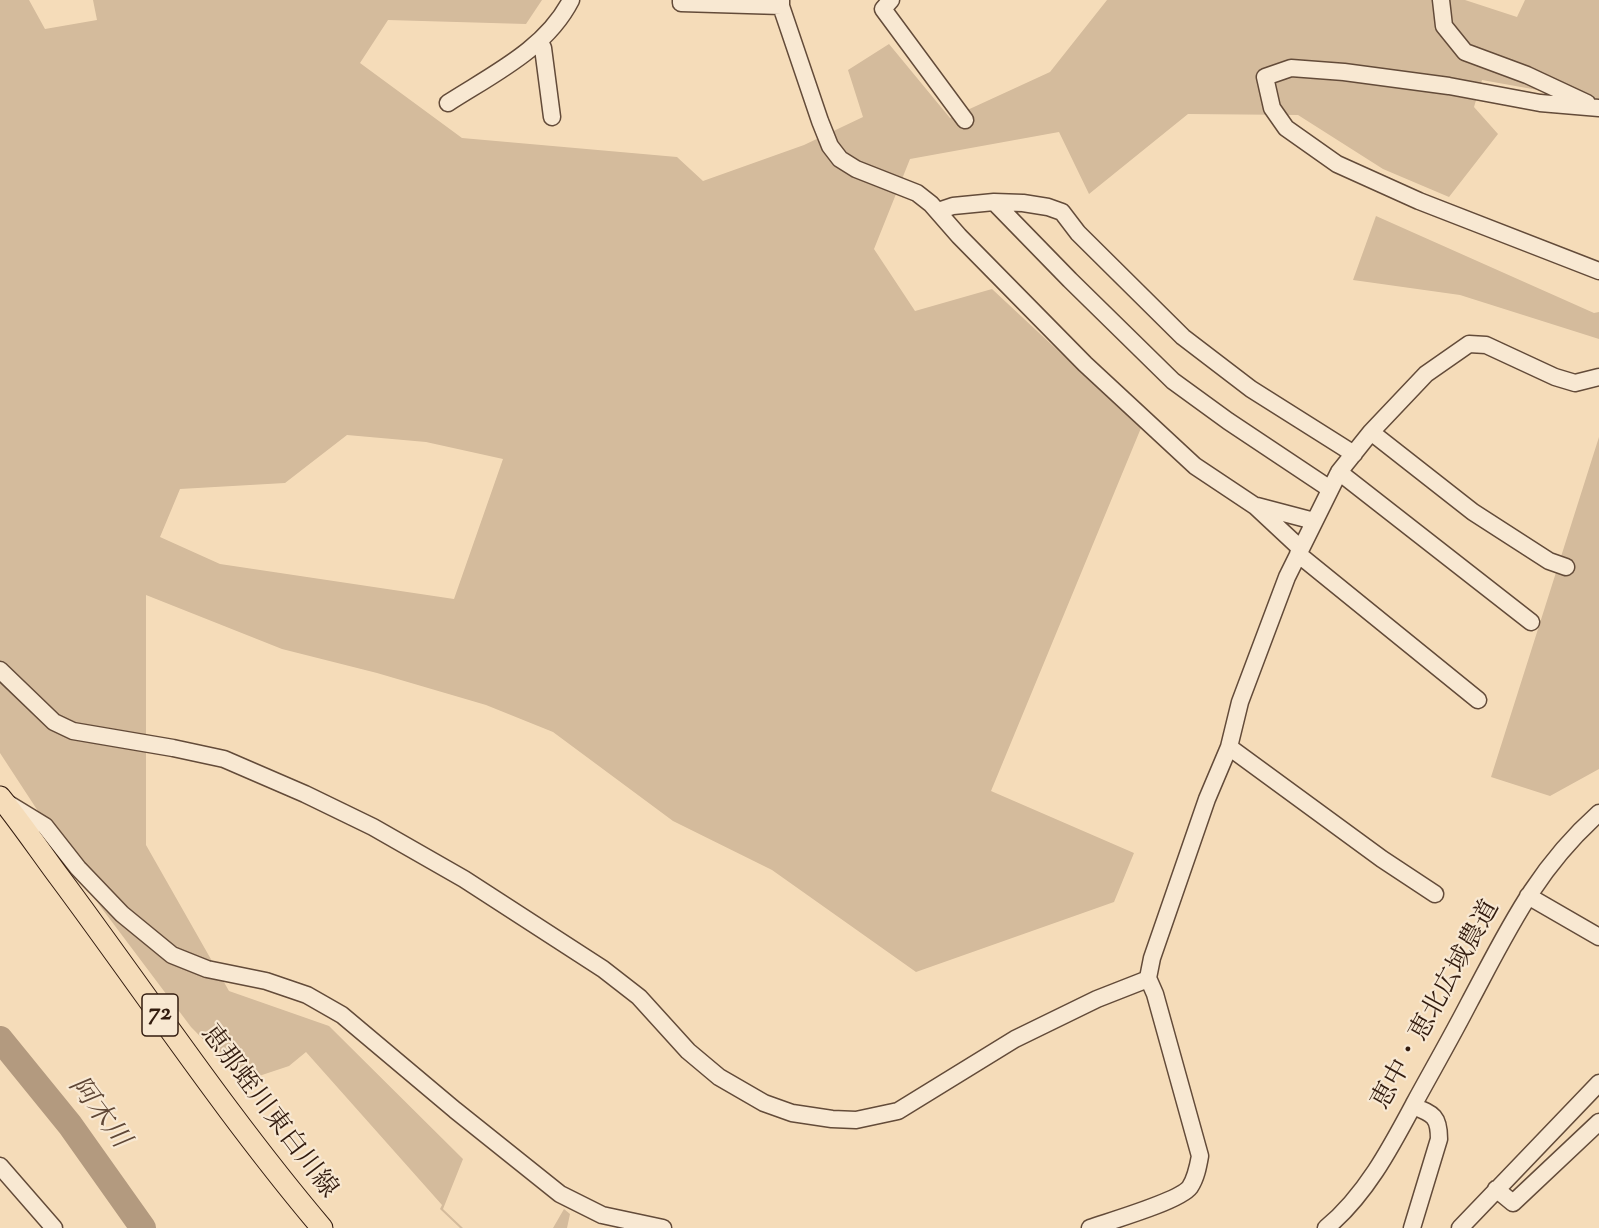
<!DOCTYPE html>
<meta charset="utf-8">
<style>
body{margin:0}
canvas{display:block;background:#f5dcb9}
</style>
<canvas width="1599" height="1228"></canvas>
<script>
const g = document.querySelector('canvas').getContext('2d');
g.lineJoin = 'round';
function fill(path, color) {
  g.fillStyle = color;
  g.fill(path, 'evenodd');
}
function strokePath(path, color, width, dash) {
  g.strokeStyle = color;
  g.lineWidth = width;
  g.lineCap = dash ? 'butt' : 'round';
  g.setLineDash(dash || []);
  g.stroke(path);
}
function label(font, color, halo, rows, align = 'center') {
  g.font = font + ' "Sorts Mill Goudy","Noto Serif JP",serif';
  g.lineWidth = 4.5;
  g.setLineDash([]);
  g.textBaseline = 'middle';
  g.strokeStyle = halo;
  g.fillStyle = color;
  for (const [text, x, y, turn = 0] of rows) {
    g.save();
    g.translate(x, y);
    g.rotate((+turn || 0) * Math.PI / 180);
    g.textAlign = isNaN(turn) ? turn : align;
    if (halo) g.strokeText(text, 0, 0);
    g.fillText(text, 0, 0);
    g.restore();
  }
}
const green = new Path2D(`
 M0 0H29L45 29 97 20 93 0H542L526 24 388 20 360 63 462 138 677 157 703 181 804 145 863 117 848 70 889 44 950 118 1050 72 1107 0H1465L1517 17 1525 0H1599V101L1482 80 1474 107 1498 134 1449 197 1383 169 1298 115 1188 114 1089 194 1059 132 910 159 874 249 915 311 992 289 1141 428 991 791 1134 853 1114 902 916 972 772 870 673 821 553 732 486 705 377 673 282 649 146 595V845L229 991 329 1026 463 1159 443 1209 463 1228H460L440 1209 442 1205 306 1052 289 1066 244 1081 191 1027 100 906 0 753ZM347 435 426 442 503 459 454 599 220 564 160 537 180 489 285 483Z
 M1376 216 1594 313 1599 312V339L1460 295 1353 280Z
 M1599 437V769L1550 796 1491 777Z
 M564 1209 570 1214 567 1228H553Z`);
const river = new Path2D(`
 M0 1039 70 1125 143 1228`);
const minor = new Path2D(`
 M681 0V3L781 6
 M781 0V6L820 121 830 146 840 159 856 169 917 193 931 204 959 236 1085 364 1195 466 1255 506 1300 548
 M891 0 883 9 965 120
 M1441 0 1444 26 1465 52 1527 75 1587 103
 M540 42 543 48 552 117
 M448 103C493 74 546 49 571 0
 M1599 108 1540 103 1449 86 1344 72 1291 68 1265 77 1272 108 1286 128 1337 164 1419 201 1599 271
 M994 202 1023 203 1048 207 1062 212 1078 233 1183 337 1251 389 1354 454
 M938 211 953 206 994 202 1070 280 1173 381 1228 421 1330 489
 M1371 432 1473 512 1549 561 1566 567
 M1339 472 1531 622
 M1257 506 1314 521
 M1298 554 1478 700
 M0 670 54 722 73 731 173 748 224 759 305 794 373 827 464 879 603 969 639 997 688 1051 719 1077 764 1103 792 1113 832 1119 856 1120 898 1111 1015 1039 1097 999 1148 979
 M1229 747 1382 859 1435 894
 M9 804 45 826 78 868 122 914 172 955 207 969 266 981 307 995 342 1015 455 1110 560 1194 602 1215 663 1228
 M1528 896 1599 937
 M0 1166 54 1228
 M1496 1189 1513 1203 1599 1122
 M1090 1228C1110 1221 1180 1201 1190 1187 1196 1178 1198 1167 1200 1156L1155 994 1148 978 1152 958 1207 799 1229 747 1240 702 1287 577 1339 472 1371 432 1426 374 1469 344 1486 345 1555 377 1575 383 1599 377
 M1326 1228C1366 1195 1391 1147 1415 1102 1433 1069 1452 1036 1469 1003 1508 930 1536 869 1599 813
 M1412 1228 1439 1139C1439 1116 1433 1114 1413 1106
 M1460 1228 1599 1083`);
const major = new Path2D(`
 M0 797C21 823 40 851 60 878 147 995 228 1117 322 1228`);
const shields = [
 [160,1015,36]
];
const shieldNames = [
 ["72",160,1015]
];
const streetNames = [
 ["恵中・恵北広域農道",1438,1006,-61],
 ["恵那蛭川東白川線",267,1113,53]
];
const waterNames = [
 ["阿木川",97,1114,53]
];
fill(green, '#d4bb9c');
strokePath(river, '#b39a7f', 26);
strokePath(minor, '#634b39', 19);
strokePath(major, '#321b0e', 23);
strokePath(minor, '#f8e8d2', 16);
strokePath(major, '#f5dcb9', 21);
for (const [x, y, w] of shields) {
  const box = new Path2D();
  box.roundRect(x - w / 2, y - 21, w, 42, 4.5);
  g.fillStyle = '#f8e8d2';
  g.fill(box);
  strokePath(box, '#321b0e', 1.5);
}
label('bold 24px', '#321b0e', null, shieldNames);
label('26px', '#321b0e', '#f8e8d2', streetNames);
label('italic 27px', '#5f4736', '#f8e8d2', waterNames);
</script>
